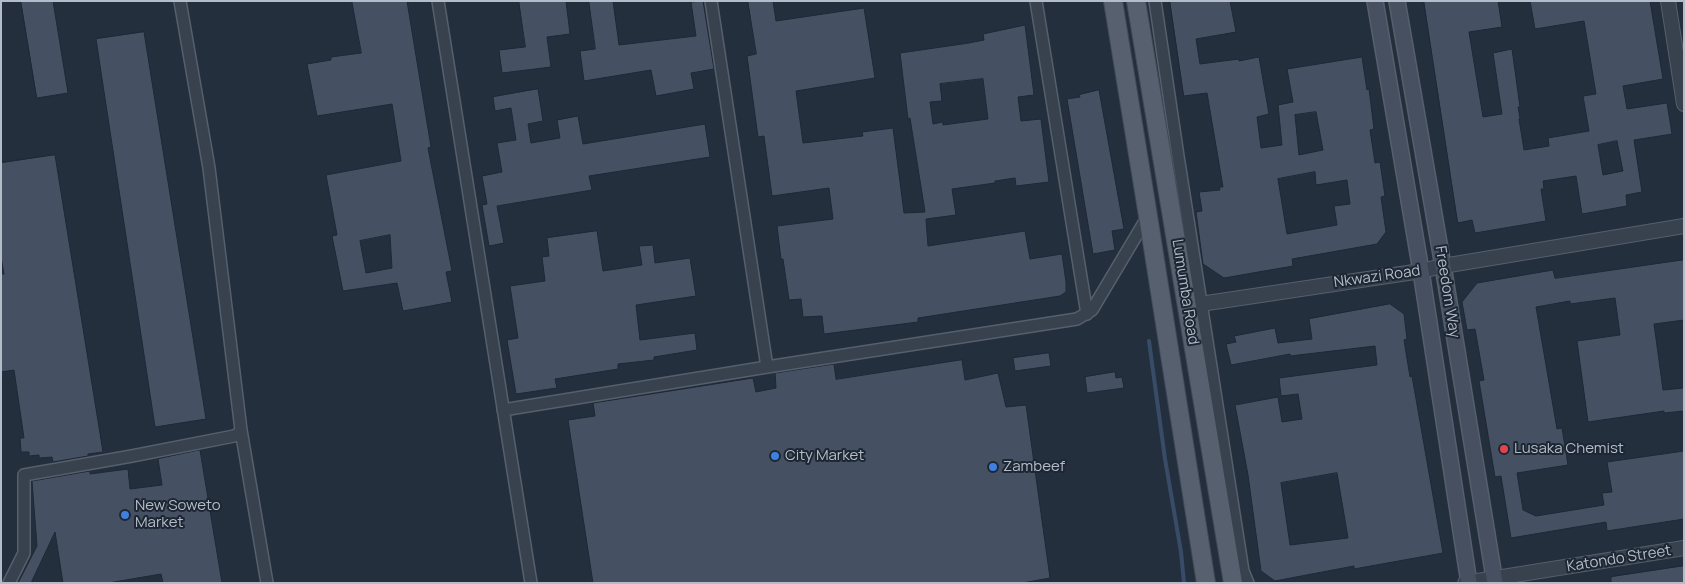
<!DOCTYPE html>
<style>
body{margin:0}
#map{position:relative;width:1685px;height:584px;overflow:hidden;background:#242f3e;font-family:Manrope,sans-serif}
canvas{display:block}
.frame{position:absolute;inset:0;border:2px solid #b4bcc9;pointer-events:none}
</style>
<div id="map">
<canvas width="1685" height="584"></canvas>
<div class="frame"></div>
</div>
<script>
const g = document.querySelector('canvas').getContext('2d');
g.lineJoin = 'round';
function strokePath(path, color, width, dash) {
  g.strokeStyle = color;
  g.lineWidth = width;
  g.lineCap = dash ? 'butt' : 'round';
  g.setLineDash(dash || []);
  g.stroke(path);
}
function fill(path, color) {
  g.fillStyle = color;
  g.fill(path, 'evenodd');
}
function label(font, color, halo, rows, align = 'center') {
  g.font = font + ' Manrope,sans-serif';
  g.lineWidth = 4;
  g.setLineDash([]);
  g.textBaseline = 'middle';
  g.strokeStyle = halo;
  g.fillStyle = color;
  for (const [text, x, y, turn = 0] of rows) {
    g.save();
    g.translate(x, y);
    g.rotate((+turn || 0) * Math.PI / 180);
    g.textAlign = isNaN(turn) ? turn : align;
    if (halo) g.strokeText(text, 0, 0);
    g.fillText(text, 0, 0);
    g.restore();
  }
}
const stream = new Path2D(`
 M1149 341 1165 459 1181 552 1184 583`);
const building = new Path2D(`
 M21 1H53L68 93 37 98Z
 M352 1H407L431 147 428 148 452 271 446 272 452 302 403 311 397 283 343 291 332 236 337 235 326 175 401 161 392 104 317 116 307 64 331 60V57L361 53ZM390 235 392 268 366 273 360 241Z
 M519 1H566L570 34 547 37 551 67 502 73 499 50 525 47Z
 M589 1H613L619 45 696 36 691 2 703 1 714 69 691 73 694 89 656 96 651 70 584 81 580 51 595 49Z
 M748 1H773L776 21 864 8 875 78 796 91 803 143 863 136 862 132 893 128 904 213 925 212 910 118 908 119 900 53 969 43 984 40 983 34 1025 25 1034 95 1018 97 1021 121 1041 119 1049 182 1016 186 1015 178 995 181V183L952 189 956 215 926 219 928 246 1025 231 1030 259 1062 254 1066 282V292L1060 296 918 318V322L824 334 822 316 803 317 801 299 789 300 783 259H781L777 226 833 219 829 188 772 196 764 136 758 137 747 56 756 54ZM983 79 988 119 943 125V122L933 124 930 102 942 101 940 84Z
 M1170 1H1230L1236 32 1196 39 1200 64 1239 59V61L1259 57 1269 114 1257 117 1261 148 1282 145 1278 105 1293 102 1287 69 1362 57 1367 90 1369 89 1374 129 1370 130 1375 163 1380 162 1385 196 1381 197 1386 232 1377 244 1292 259 1293 266 1224 278 1203 264 1196 212 1202 211 1199 192 1220 190 1219 187H1223L1207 93 1184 96ZM1316 112 1323 150 1299 155 1295 115ZM1315 172 1316 185 1347 180 1350 204 1334 206 1337 225 1287 234 1278 179Z
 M1424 1H1498L1502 27 1469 32 1483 117 1502 114 1493 53 1512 49 1520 107H1518L1520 118 1519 119 1524 150 1549 146 1548 138 1589 131 1583 96 1596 94 1584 21 1535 29 1530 1H1650L1663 79 1623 86 1627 109 1667 103 1672 134 1634 140 1642 192 1626 195 1627 206 1582 214 1576 176 1543 181 1544 189H1541L1546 221 1475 233 1472 220 1458 223ZM1617 141 1623 171 1603 175 1598 145Z
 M144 32 206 419 155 427 96 39Z
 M538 89 543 121 528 124 531 143 560 138 557 120 578 116 583 144 705 124 710 157 589 176 592 190 497 206 504 243 489 246 482 205 487 204 482 176 502 172 497 143 516 140 511 108 495 111 493 97Z
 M1099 90 1124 229 1112 231 1115 250 1093 254 1067 99 1080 97 1079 95Z
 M55 155 103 452 88 454V456L53 462 52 457 39 458V455L29 456V452H21L20 438H24L14 370 1 372V274H4L1 257V163Z
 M597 231 603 271 642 265 639 246 653 245 655 263 690 258 696 296 636 305 640 340 695 333 697 350 654 357V360L618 364V369L555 379 557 388 516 394 507 340 518 338 510 286 545 281 542 257 549 256 547 238Z
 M1684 260V320L1654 324 1663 390 1684 388V411L1664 413V411L1588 422 1577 341 1620 335 1615 298 1570 304V301L1536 307 1557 429 1562 428 1568 465 1517 473 1523 510 1536 516 1604 505 1602 493 1612 492 1607 462 1684 451V519L1607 531 1606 522 1511 538 1501 476 1495 477 1479 381 1484 380 1475 329 1467 330 1462 302 1477 283 1553 270 1555 278Z
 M1390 304 1404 314 1407 339 1404 340 1410 377 1412 376 1443 553 1354 569V566L1275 581 1261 571 1248 475 1235 405 1278 397 1282 422 1302 419 1298 394 1281 396 1279 378 1377 365 1375 346 1290 356V354L1231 365 1226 344 1236 342 1234 336 1275 328 1278 343 1312 339 1309 319ZM1337 473 1348 538 1290 545 1281 483Z
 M1049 353 1051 366 1015 371 1013 358Z
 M962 360 965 380 998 373 1006 407 1026 405 1050 578 1022 583H593L568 420 595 416 593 403 753 378 756 392 776 388 775 373 834 364 836 379Z
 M1115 372 1116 378 1122 377 1124 388 1087 393 1085 377Z
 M200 450 222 583H163L161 574 108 583H63L55 532 31 583H18L37 546 32 481 90 471V474L128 469 130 489 162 485 158 459Z
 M1684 566V583H1611V577Z`);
const minor = new Path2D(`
 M438 1 531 583
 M711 1 767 367
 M1036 1 1087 314
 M1155 1 1178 156 1243 571 1248 583
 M503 410 767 367 1077 319 1092 310 1148 216
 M241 430 267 583
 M9 583 24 553V475L132 456 234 436 238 434 241 430 209 168 180 1`);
const tertiary = new Path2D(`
 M1668 1 1684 104
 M1187 306 1421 271 1443 266 1684 226
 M1465 583 1684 548`);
const secondary = new Path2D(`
 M1375 1 1421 271 1469 583
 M1397 1 1443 266 1495 583`);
const primary = new Path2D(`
 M1113 1 1148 216 1206 583
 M1136 1 1233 583`);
const markers = [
 [1504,449,5,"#e0444e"],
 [775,456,5,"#3f7fe0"],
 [993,467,5,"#3f7fe0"],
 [125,515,5,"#3f7fe0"]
];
const streetNames = [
 ["Nkwazi Road",1377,277,-8],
 ["Lumumba Road",1185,292,81],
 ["Freedom Way",1447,292,81],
 ["Katondo Street",1619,559,-9]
];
const poiNames = [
 ["Lusaka Chemist",1514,449],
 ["City Market",785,456],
 ["Zambeef",1003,467],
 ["New Soweto",135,506],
 ["Market",135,523]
];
strokePath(stream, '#394c67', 4);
fill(building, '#455162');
strokePath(building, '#1f2835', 1);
strokePath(minor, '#565f6c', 14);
strokePath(tertiary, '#565f6c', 16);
strokePath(secondary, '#565f6c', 18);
strokePath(primary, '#414a57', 20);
strokePath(minor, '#38414e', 11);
strokePath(tertiary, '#38414e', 14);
strokePath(secondary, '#465061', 15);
strokePath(primary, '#56606e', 18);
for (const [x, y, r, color] of markers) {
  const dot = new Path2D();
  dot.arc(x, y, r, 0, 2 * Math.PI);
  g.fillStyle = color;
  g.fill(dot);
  strokePath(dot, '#1d2633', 2);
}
label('15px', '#b4bcc9', '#1d2633', streetNames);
label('15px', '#b4bcc9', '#1d2633', poiNames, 'left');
</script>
